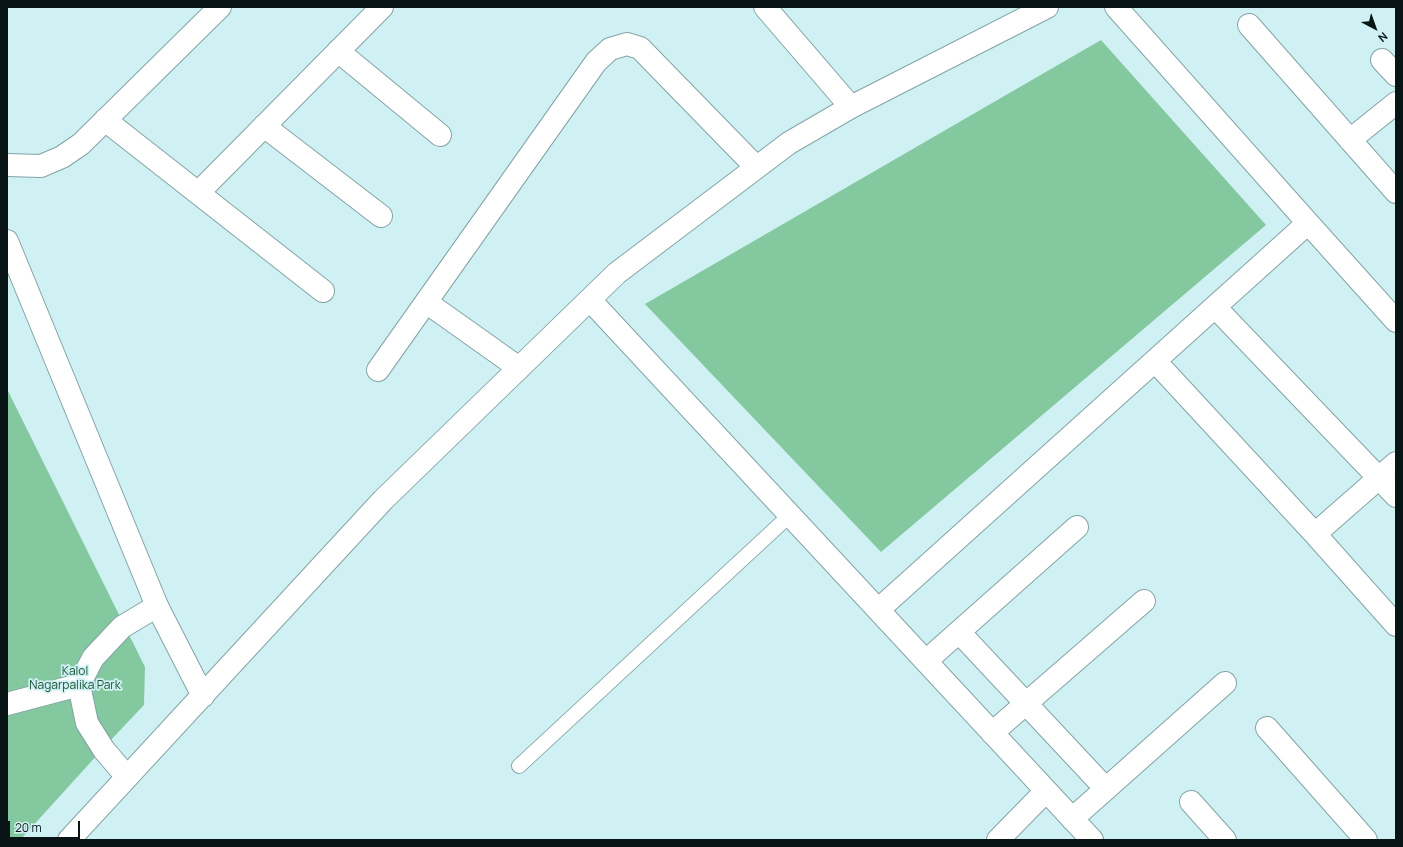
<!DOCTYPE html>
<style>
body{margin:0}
#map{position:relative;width:1403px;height:847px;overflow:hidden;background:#d0f1f3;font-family:Manrope,sans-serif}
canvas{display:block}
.frame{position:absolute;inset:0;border:8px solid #081415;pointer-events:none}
.north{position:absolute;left:1355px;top:8px;width:40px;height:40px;-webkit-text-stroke:3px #d0f1f3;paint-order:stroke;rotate:139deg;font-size:11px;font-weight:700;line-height:16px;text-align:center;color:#081415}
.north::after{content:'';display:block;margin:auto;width:14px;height:18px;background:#081415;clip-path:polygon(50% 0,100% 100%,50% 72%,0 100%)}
.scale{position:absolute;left:8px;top:821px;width:72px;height:18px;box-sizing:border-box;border:2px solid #081415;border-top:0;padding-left:5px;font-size:12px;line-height:14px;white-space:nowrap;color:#081415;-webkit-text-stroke:3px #d0f1f3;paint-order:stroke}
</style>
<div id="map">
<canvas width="1403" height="847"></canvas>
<div class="frame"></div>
<div class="north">N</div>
<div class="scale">20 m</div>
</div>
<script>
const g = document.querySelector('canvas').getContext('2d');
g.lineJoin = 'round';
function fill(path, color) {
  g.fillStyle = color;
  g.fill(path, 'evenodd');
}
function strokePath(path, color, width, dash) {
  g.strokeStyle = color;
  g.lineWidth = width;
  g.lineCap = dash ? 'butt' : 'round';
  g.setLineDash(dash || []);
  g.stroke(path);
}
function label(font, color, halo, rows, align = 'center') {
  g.font = font + ' Manrope,sans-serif';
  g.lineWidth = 3.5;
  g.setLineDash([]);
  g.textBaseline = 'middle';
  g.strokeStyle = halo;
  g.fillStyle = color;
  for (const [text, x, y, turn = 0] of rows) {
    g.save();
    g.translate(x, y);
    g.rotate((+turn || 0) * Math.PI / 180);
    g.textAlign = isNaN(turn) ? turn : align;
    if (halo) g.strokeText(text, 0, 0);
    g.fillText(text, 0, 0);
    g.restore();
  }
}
const green = new Path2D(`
 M1101 40 1266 225 881 552 645 304Z
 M7 389 145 667 144 705 109 742 20 840H7Z`);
const lane = new Path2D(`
 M519 766 790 515`);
const street = new Path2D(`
 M765 7 851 107
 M1116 7 1308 223 1396 321
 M1249 25 1396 192
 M338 51 440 135
 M1382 60 1396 75
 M105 120 323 291
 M264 126 381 216
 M1350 140 1396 103
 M7 165 41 166 62 157 81 144 220 7
 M198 193 382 7
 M590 300 1092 840
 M426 302 519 368
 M1215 307 1396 496
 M1155 361 1315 534 1396 625
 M378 370 596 62 610 49 627 44 640 48 756 167
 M1315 534 1396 463
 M878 610 1308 223
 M959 632 1106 789
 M926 661 1077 527
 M7 704 79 685
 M1267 728 1366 840
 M992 733 1144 601
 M127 777 104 750 87 723 79 685 93 658 122 627 157 606
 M1191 802 1225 840
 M1072 819 1225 683
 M998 840 1046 791`);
const secondary = new Path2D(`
 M7 241 157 606 203 696
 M69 840 383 500 617 273 789 143 851 107 1047 7`);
const parkNames = [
 ["Kalol",75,672],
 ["Nagarpalika Park",75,686]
];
fill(green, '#84c89f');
strokePath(lane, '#84a3a6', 16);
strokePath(street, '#84a3a6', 24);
strokePath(secondary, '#84a3a6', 24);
strokePath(lane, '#fff', 14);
strokePath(street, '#fff', 22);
strokePath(secondary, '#fff', 22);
label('12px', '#1d5537', '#d0f1f3', parkNames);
</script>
